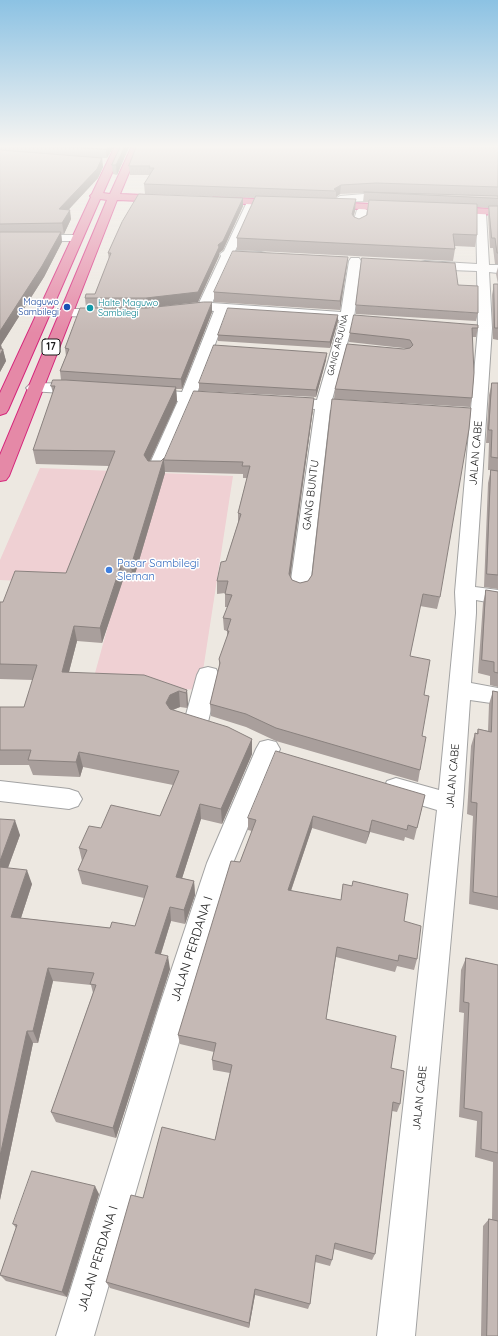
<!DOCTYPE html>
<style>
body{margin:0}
canvas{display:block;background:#ede8e1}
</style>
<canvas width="498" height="1336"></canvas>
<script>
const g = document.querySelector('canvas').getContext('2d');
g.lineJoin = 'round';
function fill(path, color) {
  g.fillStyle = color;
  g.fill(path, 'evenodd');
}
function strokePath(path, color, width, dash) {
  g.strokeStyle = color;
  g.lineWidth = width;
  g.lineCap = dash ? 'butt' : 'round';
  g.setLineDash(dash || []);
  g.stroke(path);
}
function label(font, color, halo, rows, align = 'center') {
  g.font = font + ' Quicksand,sans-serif';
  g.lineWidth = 3;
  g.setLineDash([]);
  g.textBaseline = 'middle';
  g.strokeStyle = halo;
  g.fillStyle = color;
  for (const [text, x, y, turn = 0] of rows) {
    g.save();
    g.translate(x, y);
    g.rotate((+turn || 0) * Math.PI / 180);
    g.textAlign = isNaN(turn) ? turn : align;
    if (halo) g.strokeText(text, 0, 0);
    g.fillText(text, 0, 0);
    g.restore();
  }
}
const commercial = new Path2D(`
 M40 468 233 476 200 690 92 684 119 586 0 580V560Z`);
const minor = new Path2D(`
 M364 194H393L398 197 393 200 340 202 335 199 340 196Z
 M252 199 257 202 235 251 261 252 265 253 267 256 265 259 261 260 232 258 212 303 341 312 349 261 351 258H359L361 261 354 318 332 400 366 404 369 407 366 410 361 412 330 410 310 587 307 592 300 594 293 592 290 587 315 409 278 405 275 402 278 399 283 397 317 400 340 320 227 312 197 393 226 396 229 399 226 402 221 404 193 402 165 470 162 474 156 475 150 474 147 470 178 401 142 397 139 394 142 391 147 389 182 392 214 311C202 310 189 315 177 312L175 309 177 306 199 303 221 256 220 254 224 251 247 202Z
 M362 207 367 210 364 226 358 229 354 228 352 226 357 210Z
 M481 211 486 214 489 265H498V273L489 272 492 328 475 587 498 590V604L476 600V613L471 683 498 688V704L470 700 463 804 415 1336H377L437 810 387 795 384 788 387 781 396 778 439 790 456 613 455 592 478 328 477 271 425 269 421 268 419 265 421 262 425 261 477 264 476 214Z
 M0 235H76L80 236 82 238 80 240 76 241H0Z
 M65 309H108L113 310 115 313 113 316 108 317 60 316 58 313 60 310Z
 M34 383 81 384 86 386 89 389 86 392 81 394 29 391 26 388 29 385Z
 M208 667 216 669 219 675 208 722 204 728 196 731 188 728 184 722 197 675 200 669Z
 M268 740 276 742 280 749 233 863 190 1004 94 1336H56L160 1004 207 863 256 749 260 742Z
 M0 781 69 789 78 792 82 799 78 806 69 809 0 801Z`);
const highway = new Path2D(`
 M115 146H124L103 193 110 194 132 146H140L120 194 167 196 172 199 167 202 117 200 9 476 6 480 0 481V455L107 200 100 199 8 410 6 413 0 415V393L91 197 90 196 92 194Z
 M213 197 283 200 288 203 283 206 209 202 208 200Z
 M325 202 397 205 402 208 397 211 321 207 320 205Z
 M447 207 498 209V215L443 212 442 210 443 208Z`);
const wall = new Path2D(`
 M0 146H114L107 158H102L103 167 98 178 69 209 71 219 64 234H61L62 242 44 277 1 345 6 361 0 372Z
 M137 146H498V264H495L493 248H490L488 216 489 208 477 207V235L475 247 455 246V249L453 261 237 250V238L255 198 145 194 144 184 150 175H130L129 166ZM364 193 363 202H369L367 215 359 219 354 217H353L355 211 336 199V197L340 194Z
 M129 147 117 175 113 174 112 165Z
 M243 206 223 250 219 253V256L198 302 147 308H86L85 298 95 294 109 260 108 253Z
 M347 265 340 310 214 302V292Z
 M498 267V340L493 339 492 295 494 284H498L496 274Z
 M356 305 478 313 476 321 356 314Z
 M212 312 182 389H176L177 401 150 461H161L164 458 165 473 133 581 123 580 102 643 77 641 69 672 187 690 188 705 187 708 180 707 173 710 252 739V754L222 824 201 819 182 878 194 881 195 895 185 924 171 921 161 954 170 969 116 1138 56 1122 51 1112 93 993 91 985 53 981 38 1043H33L0 1200V819L20 835 8 868 32 884 21 918 110 928 135 926 144 898 82 884 78 870 82 861 79 848 101 828 160 816 173 785 83 767 80 777 33 775 29 765H0V707H24L33 680 0 679V602H3L66 573 109 466 36 464 33 450 53 393 51 386 61 380 60 371 66 356 65 348Z
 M338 315V321L330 348 218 341V335Z
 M354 315 478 328 476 337H472V398L470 407 334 399 335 389 408 349 403 348 349 342 350 333Z
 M326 360 316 397 199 391V383Z
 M492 383H498V589L484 587 488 483 491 470H488L489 443H486L489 395Z
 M313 409 290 576 292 580 300 583 308 581 312 575 440 597 437 609 420 606 410 656 424 695 420 770 418 782 276 741 246 727 211 716 210 704 219 668V659L227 638V631L224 630 223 618 228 607H225V593L217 594V581L226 561 238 523V513L247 478H243V474L165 472 164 460Z
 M486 590 498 592V687L490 685V676L478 673 483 603Z
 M493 691 498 692V910L469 904 473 816 467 814 471 746 475 733H477L478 729 488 731 489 704Z
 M425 795 414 840 405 837 404 841 370 832 366 844 312 828 291 891 404 921 417 959 414 970 397 966 395 972 336 957 326 1019 391 1068 400 1104 397 1112 392 1111 375 1254 372 1260 334 1249 332 1260 330 1266 315 1262 310 1304 308 1309 255 1295 249 1328 110 1288 106 1282 143 1198 215 1140 230 1073 213 1070 212 1060 214 1052 180 1044 178 1035 240 862 252 831 248 830V818Z
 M466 958 498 965V1336H481L483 1226 489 1219 492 1220 493 1162 475 1157 477 1121 459 1117 464 1013 459 1012 461 970Z
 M99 1194 67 1297 6 1281 0 1275 16 1228 13 1224Z`);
const shadedWall = new Path2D(`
 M108 146H114L107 158 106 149Z
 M125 146H131L129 147 117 175 116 165Z
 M102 158 103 167 98 178 60 219 59 209Z
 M341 185 340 194 336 197V191L334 189Z
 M243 198V206L223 250 219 253V256L198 302 147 308 146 298 218 245Z
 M356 199 355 211 351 226 352 214Z
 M70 210 71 219 64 234 62 223Z
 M61 232 62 242 44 277 1 345 2 350 3 349 6 361 0 372V331Z
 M348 257 347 265 340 310V301Z
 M212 302V312L182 389 181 379Z
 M338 315V321L330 348V342Z
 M327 353 326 360 316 397V390Z
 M176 387 177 401 146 469 144 455Z
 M314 398 313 409 289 587V574Z
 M164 458 165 473 133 581 131 566Z
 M121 565 123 580 102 643 100 628Z
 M74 626 77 641 65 687 62 672Z
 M187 690 188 705 187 708 186 693Z
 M179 691 180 707 172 710 168 718 166 703 170 695Z
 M252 739V754L222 824 221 809Z
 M79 752 83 767 80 777 76 762Z
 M200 804 201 819 178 891 176 877Z
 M313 816 312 828 287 902 288 890Z
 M15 820 20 835 3 881 0 872V861Z
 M372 820 370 832 366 844Z
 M27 870 32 884 17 930 11 917Z
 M194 881 195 895 185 924 184 910Z
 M170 907 171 921 157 966 155 953Z
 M168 956 170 969 116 1138 113 1128Z
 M48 968 53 981 38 1043 33 1031Z
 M27 1031 33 1043 0 1200V1156Z
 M95 1186 99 1194 67 1297 62 1292Z
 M255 1289V1295L249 1328V1323Z`);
const building = new Path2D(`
 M58 146H108L106 149Z
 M121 146H125L116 165H112Z
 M137 146H284L498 148V187L376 183 341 185 334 189 336 191 144 184 154 168H149L150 166H129Z
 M0 150 102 158 97 169 59 209 70 210 62 223 0 224Z
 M364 192 498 196V198Z
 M139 194 243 198 223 241 218 245 219 247 198 292 146 298H85L86 294H95L111 253H108L122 222Z
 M256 196 356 199 352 214 354 217 359 219 367 215 369 200 477 204V235L453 234 455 249 237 238Z
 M489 206H498V253H497L495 238H492Z
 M0 232H61L42 266 0 331Z
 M233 251 348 257 340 301 214 292Z
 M362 258 455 263 458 285 478 286V313L356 305Z
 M494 284H498V328H495Z
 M204 302H212L181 379 60 371 69 349 65 348 80 308H146Z
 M228 308 338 315 330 342 218 335Z
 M354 315 478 325V328H472L474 373 472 398 335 389 347 344 404 349 410 348 413 345 410 340 404 339 350 333Z
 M214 345 327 353 316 390 199 383Z
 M0 349H3L0 355Z
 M53 380H66L176 387 144 455 148 461H161L164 458 131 566 121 565 100 628 74 626 62 672 144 675 187 690 186 693 179 691 170 695 166 703 170 709 228 727 252 739 221 809 200 804 176 877 194 881 184 910 170 907 155 953 168 956 113 1128 51 1112 96 985 90 984 94 973 48 968 33 1031H27L0 1156V867L27 870 11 917 110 928 112 922 135 926 148 886 78 870 87 850 79 848 89 826 101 828 111 805 160 816 179 771 79 752 76 762 28 760 31 750H0V707H24L37 665 0 664V602H3L15 571 66 573 115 451 33 450 55 386H51Z
 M492 383H498V458L491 457 492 430H489Z
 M194 391 314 398 289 574 292 580 300 583 308 581 312 575 332 399 471 408 469 429 440 597 423 594 410 656 430 660 424 695 429 696 422 736 426 737 420 770 276 728 246 714 210 704 220 663 219 659 229 631H227L231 619 223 618 232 595 225 594 228 581H217L221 562 226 561 241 514 238 513 250 466H242L243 462 164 460Z
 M491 470 498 471V575L487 574Z
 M486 590 498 592V673L494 672V662L482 660Z
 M493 691 498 692V897L473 892 477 803 471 802 475 733 478 734V729L491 732Z
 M276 751 425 795 417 828 408 825 407 830 372 820 369 832 313 816 288 890 341 900 343 884 352 886 353 881 408 894 404 921 421 926 417 959 399 955 398 961 337 947 326 1019 396 1036 391 1068 404 1071 400 1104 393 1102 375 1254 335 1243 332 1260 316 1255 310 1304 255 1289 249 1323 106 1282 131 1195 143 1198 162 1127 215 1140 232 1065 212 1060 216 1043 178 1035 231 861 240 862 256 820 248 818Z
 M0 819 15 820 0 861Z
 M466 958 498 965V1153L481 1149 482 1112 464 1108 469 1003 464 1002Z
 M32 1171 95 1186 62 1292 0 1275 17 1225 13 1224Z
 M489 1219 498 1221V1336H487Z`);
const markers = [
 [67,307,4,"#1a4fb4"],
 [90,308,4,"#0f9aa8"],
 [109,570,4,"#3f7fe0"]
];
const farTransitnames = [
 ["Maguwo",59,302],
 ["Sambilegi",59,312]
];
const farCulturenames = [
 ["Halte Maguwo",98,303],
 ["Sambilegi",98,313]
];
const farStreetnames = [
 ["GANG ARJUNA",338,345,-76]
];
const shields = [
 [51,347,18]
];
const shieldNames = [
 ["17",51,347]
];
const streetNames = [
 ["JALAN CABE",476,453,-85],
 ["GANG BUNTU",311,495,-83],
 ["JALAN CABE",453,776,-85],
 ["JALAN CABE",420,1098,-84]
];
const shopNames = [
 ["Pasar Sambilegi",117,564],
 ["Sleman",117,577]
];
const nearStreetnames = [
 ["JALAN PERDANA I",192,949,-72],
 ["JALAN PERDANA I",98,1259,-73]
];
fill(commercial, '#efd0d3');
strokePath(minor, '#a3a3a3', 2);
strokePath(highway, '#d5257b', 2);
fill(minor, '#fff');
fill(highway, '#e589a7');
fill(wall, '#a99f9c');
fill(shadedWall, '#8a827f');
fill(building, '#c5b9b5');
strokePath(building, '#8a827f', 1);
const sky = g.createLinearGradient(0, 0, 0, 333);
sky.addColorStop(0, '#8cc2e3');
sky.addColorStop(0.44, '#f7f5f2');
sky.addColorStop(1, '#f7f5f200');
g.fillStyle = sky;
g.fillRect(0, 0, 498, 333);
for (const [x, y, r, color] of markers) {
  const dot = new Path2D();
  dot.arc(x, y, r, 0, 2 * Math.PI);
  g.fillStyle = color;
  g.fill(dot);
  strokePath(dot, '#fff', 1.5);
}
label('9px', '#164399', '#fff', farTransitnames, 'right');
label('9px', '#0d838f', '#fff', farCulturenames, 'left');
label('9px', '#1c1c1c', '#fff', farStreetnames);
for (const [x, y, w] of shields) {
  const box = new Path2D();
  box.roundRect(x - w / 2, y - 8, w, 16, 3);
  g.fillStyle = '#fff';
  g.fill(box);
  strokePath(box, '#1c1c1c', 1);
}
label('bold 10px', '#1c1c1c', null, shieldNames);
label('11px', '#1c1c1c', '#fff', streetNames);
label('11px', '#366cbe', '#fff', shopNames, 'left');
label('13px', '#1c1c1c', '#fff', nearStreetnames);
</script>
